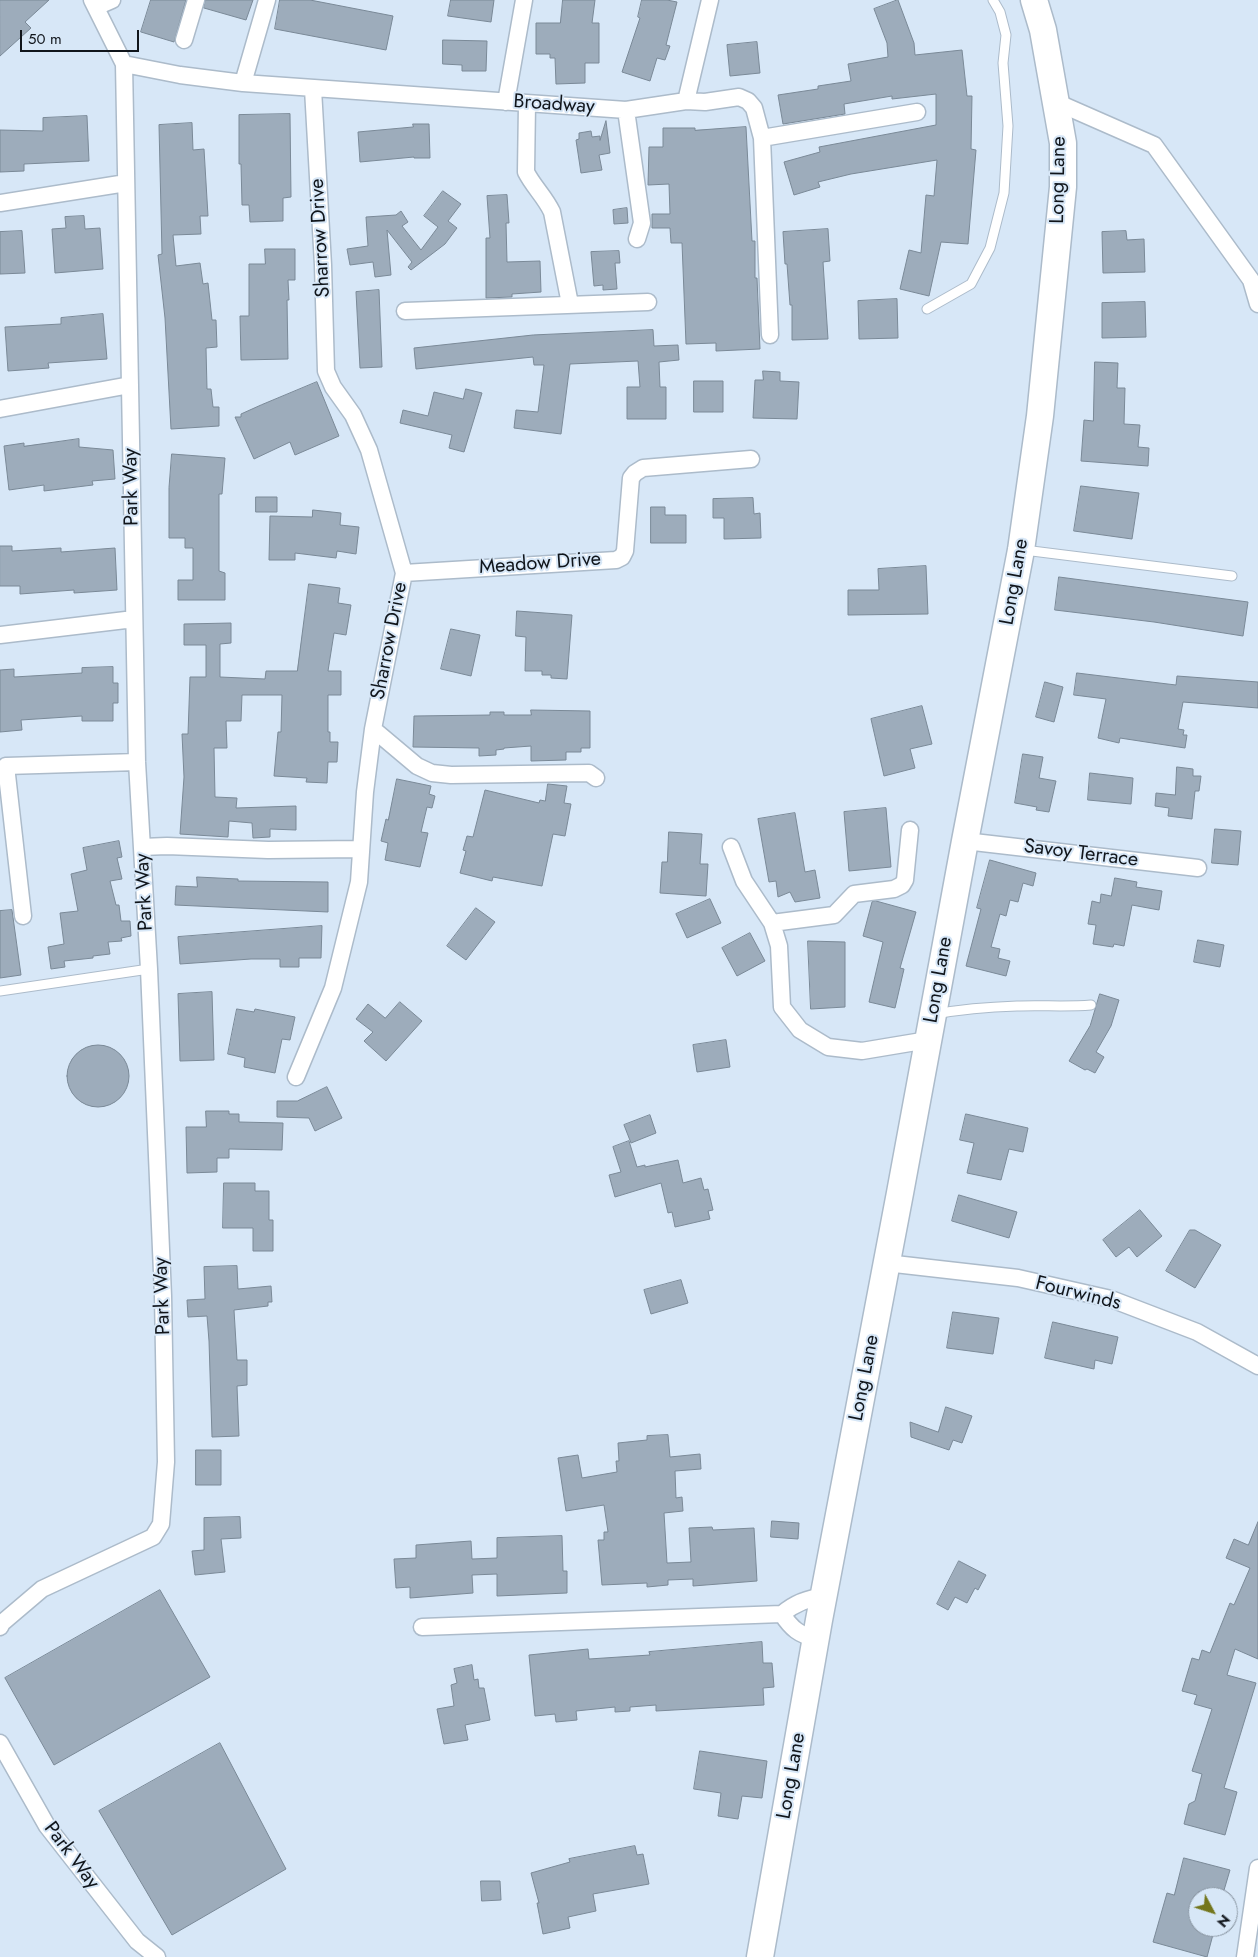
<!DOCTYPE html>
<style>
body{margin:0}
#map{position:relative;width:1258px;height:1957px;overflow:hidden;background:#d7e7f7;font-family:Jost,sans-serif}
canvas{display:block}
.north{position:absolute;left:1188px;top:1887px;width:50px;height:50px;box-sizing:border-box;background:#d7e7f7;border:1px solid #87939f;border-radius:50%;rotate:130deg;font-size:14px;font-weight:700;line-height:20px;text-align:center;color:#10151b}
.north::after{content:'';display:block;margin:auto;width:18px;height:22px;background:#73761d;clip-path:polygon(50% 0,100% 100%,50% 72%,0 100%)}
.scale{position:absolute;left:20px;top:30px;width:119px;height:22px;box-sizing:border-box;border:2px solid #10151b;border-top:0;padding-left:6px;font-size:15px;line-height:18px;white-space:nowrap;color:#10151b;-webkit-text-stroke:4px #d7e7f7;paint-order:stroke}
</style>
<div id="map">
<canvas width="1258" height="1957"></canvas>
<div class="north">N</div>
<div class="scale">50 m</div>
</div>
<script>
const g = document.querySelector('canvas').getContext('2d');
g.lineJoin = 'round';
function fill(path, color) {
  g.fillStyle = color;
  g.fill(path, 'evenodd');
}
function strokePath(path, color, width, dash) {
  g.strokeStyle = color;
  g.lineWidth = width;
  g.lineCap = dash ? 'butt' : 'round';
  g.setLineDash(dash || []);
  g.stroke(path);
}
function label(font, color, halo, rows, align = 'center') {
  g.font = font + ' Jost,sans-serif';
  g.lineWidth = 4;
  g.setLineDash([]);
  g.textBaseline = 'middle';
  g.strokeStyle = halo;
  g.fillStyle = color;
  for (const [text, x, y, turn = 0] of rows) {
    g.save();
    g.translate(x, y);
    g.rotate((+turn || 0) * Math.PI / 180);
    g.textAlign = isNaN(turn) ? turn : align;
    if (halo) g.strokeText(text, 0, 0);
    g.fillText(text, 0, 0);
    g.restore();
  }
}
const building = new Path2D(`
 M0 0H49L25 22 31 28 0 56Z
 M151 0H186L174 42 141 32Z
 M206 0H253L246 20 204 8Z
 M280 0H310L393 16 386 50 275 29Z
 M451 0H494L491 22 448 16Z
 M563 0H595L592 23H599V63H585V83L556 84 555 58H550V54H536V23H560Z
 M642 0H667L677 2 666 45 670 46 665 60 657 58 650 81 622 72 640 18 638 17Z
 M898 0 914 43 915 55 962 50 967 96H972L971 149 976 150 968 244 941 242 929 296 900 289 909 250 921 253 926 195 934 196 937 160 851 174 818 182 820 187 794 195 784 162 820 152 819 147 936 125V94L892 99V96L844 104 845 114 783 124 778 95 818 89V86L851 81 848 64 888 57 887 43 874 9Z
 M443 40 487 41 486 71H462V65L443 64Z
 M757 42 760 73 730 76 727 45Z
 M290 114 291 197 283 198V221L250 222 249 205H242L241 164H239V115Z
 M87 116 89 161 24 164V171L0 172V130L43 131V118Z
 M606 121 610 153 599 155 602 170 581 173 576 140 579 139V133L591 131 592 137 600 136V140Z
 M192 123 193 150 204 149 208 216H200L201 234 173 235 176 266 200 263 203 284 208 283 212 320H216L217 347 206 348 207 389H211L213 407H219V426L171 429 165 318 158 255 162 254 159 125Z
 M413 124H429L430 158H414V157L360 162 358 132 413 127Z
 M746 127 752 241H755V278H757L760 349 716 351V343L686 344 682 243H671L670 228H652V214H670L669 184 648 185 649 147H663V128H695V130Z
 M443 191 461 204 448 221 457 228 445 244 411 270 408 267 412 262 387 230 391 275 375 277 373 262 350 265 347 249 368 246 366 217 396 215 401 211 408 222 402 226 421 250 438 227 424 216Z
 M507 195 509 223H506L507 262 540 261 541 292 512 294V297L486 298V238H490L487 196Z
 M627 208 628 223 614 224 613 210Z
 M84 216 85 229 100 228 103 269 55 273 52 229 66 228 65 217Z
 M828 229 830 261 823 262 828 339 792 340V305H790L787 264H785L783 232Z
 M22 231 25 273 0 274V232Z
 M1126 231 1127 240 1144 239 1145 272 1103 273 1102 232Z
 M265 249H295V280H288L289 300H287L288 359 241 360 240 316H249V264H265Z
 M619 251 620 263H615L617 289 603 290V285L594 286 591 252Z
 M379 290 382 367 360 368 356 292Z
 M897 299 898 338 859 339 858 301Z
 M1145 302 1146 337 1102 338V303Z
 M103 314 107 359 48 363 49 368 8 371 5 327 61 324V318Z
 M653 330 654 346 678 345 679 360 659 362 660 387H666V419H627V387H640L638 361 570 364 561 434 514 428 516 410 538 412 544 365H534L533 357 416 369 414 348 533 335Z
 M1095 362 1118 363 1117 388H1125L1124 424 1140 425 1138 447 1149 448 1148 466 1081 461 1084 420 1093 421Z
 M763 371 780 372V381L799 382 797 419 753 418 755 380H763Z
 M694 381H723V412H694Z
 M317 382 339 436 295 455 290 442 254 459 235 417H241V414L261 405Z
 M466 389 482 393 464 452 449 448 452 435 400 423 403 410 428 416 434 392 463 399Z
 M79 439V447L113 450 115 479 92 481 93 485 44 491V485L9 490 4 446 24 443V446Z
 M172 454 225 458 222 494H219V571L225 573V600H178V580H193V548H185V538H169V488Z
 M1081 486 1139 493 1132 539 1074 531Z
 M256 497H277V512H256Z
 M753 498 754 514 760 513 761 538 724 539V518H713V499Z
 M651 507H665V515H686V543H651Z
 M313 510 341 513 340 525 359 527 356 554 337 551 336 558 295 553V560H269L270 516 312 517Z
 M0 546H12V551L61 548V552L115 548 117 590 74 593V590L20 594V586H0Z
 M926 566 928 614 848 615V590H879L878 569Z
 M1059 577 1248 602 1243 636 1154 622 1055 610Z
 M309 584 340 588 338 603 351 605 346 635 334 633 328 671H341V695H328V732H330V742H338L337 762H328L327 783 306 782 307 778 274 776 278 732H281L282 695H242L241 721H226L227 748H214L215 797 237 798 236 808 296 806V830L270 829V837L253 838 252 823 229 821 228 837 180 834 184 777 182 734H188L190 677H206V645H184V624L231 623V643L220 644V677L265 679 266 671H297Z
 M517 611 572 615 567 679 551 678V675H542V671H525L526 637 516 636Z
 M451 629 480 635 471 676 441 669Z
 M113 667V683H118V703H113V721H82V716L21 720 22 730 0 732V670L14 669V677L82 673V668Z
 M1077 673 1176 685 1177 676 1258 682V708L1183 702 1178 729 1184 730 1183 735H1187L1185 748 1120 738 1119 743 1098 738 1106 699 1074 695Z
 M1045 682 1063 687 1054 722 1036 717Z
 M922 706 932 744 910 749 915 768 884 776 871 719Z
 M531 710 590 711V748H581V752H566V760L531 761V746L504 748V749L496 750V755L479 756V748L413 747 414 716 490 715V712H504V715H531Z
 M1023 754 1043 757 1039 778 1056 781 1049 812 1036 810 1037 807 1015 803Z
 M1177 767 1193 769V776H1201L1199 791H1195L1192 819 1168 816 1169 808 1155 806 1156 793 1175 795Z
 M1090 773 1133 778 1131 804 1088 800Z
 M397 779 431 786 429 794 435 796 432 808 427 807 421 832 428 833 420 867 385 860 388 843 381 841 386 819 388 820Z
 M548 784 567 786 564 803 571 804 565 836 553 834 542 886 493 877 492 881 460 873 466 851 463 850 467 836 473 837 485 790 539 803 540 800 545 801Z
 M886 808 891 867 849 871 844 812Z
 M795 813 805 872 815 870 820 898 795 902 790 892 778 897 776 881 769 882 758 819Z
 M1215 829 1241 831 1238 865 1212 863Z
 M669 832 702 834 700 864H708L706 896 660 893 662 862H667Z
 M119 841 122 857 117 858 122 879 110 881 116 905H119L121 921H130L131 936 121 938 122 941 108 942 110 954 93 956V958L64 961 65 967 51 969 48 947 64 944 60 913 78 911 71 874 87 870 83 848Z
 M990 860 1036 873 1033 886 1023 883 1018 902 1010 900 1006 916 1000 914 991 947 1000 949 998 958 1010 961 1006 976 966 966 981 909 977 908Z
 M197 877 238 879V881L328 882V912L175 905 176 886 197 887Z
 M1115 878 1137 882 1136 887 1162 891 1159 910 1132 905 1124 946 1114 944 1113 947 1093 944 1096 925 1088 924 1092 901 1100 903 1101 894 1111 896Z
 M710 899 721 923 687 938 676 914Z
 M876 901 916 912 900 968 904 969 895 1008 869 1002 883 942 863 936 872 902Z
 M476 908 495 922 466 960 447 946Z
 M12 910 21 975 0 978V911Z
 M322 926 321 958H299V967H280V959H251L180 964 178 937Z
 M750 933 765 961 737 976 722 948Z
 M1198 940 1224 945 1220 967 1194 962Z
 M808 941 845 942V1007L811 1009Z
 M212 992 214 1060 180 1061 178 994Z
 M1100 994 1119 1000 1111 1026 1096 1052 1104 1057 1095 1073 1087 1069 1085 1070 1069 1061 1090 1026Z
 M400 1002 422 1021 386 1061 364 1041 373 1032 356 1019 368 1004 385 1018Z
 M237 1009 254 1012 255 1009 295 1017 290 1040 282 1039 275 1073 244 1067 245 1058 228 1054Z
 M726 1040 730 1067 697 1072 693 1045Z
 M67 1076a31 31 0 1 1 62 0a31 31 0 1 1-62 0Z
 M327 1087 342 1118 315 1131 309 1118 277 1117V1101H297Z
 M206 1111H229V1114H239V1122L283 1123 282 1150 229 1149V1158H217V1172L187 1173 186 1127H206Z
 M966 1114 1028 1128 1023 1152 1009 1149 1001 1180 967 1173 974 1143 960 1140Z
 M650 1115 656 1133 631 1143 624 1125Z
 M629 1141 637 1167 645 1165V1167L678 1160 683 1183 701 1178 704 1190 708 1189 713 1210 708 1211 710 1219 675 1227 672 1212 668 1213 661 1183 615 1197 609 1175 621 1172 613 1147Z
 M224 1183H255V1191H269V1220H273V1251H253V1228H223Z
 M959 1195 1017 1212 1009 1238 952 1221Z
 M1140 1210 1162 1236 1137 1257 1129 1247 1116 1257 1103 1240Z
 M1190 1230H1195L1221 1245 1195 1288 1166 1271Z
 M237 1266 238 1289 271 1286 272 1302H268V1306L234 1310 237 1360H247V1385L237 1386 239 1436 212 1437 209 1341 207 1316 188 1317 187 1300 205 1299 204 1267Z
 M681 1280 688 1303 651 1314 644 1290Z
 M953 1312 999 1318 993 1354 947 1348Z
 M1053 1322 1118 1337 1112 1364 1095 1360 1094 1369 1045 1358Z
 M946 1407 972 1416 962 1443 953 1440 949 1450 911 1437 910 1422 938 1432Z
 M668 1435 670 1457 700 1454 701 1469 675 1471 676 1498 682 1497 683 1511 664 1513 667 1563 691 1562 689 1528 712 1527 713 1530 754 1528 757 1581 693 1586V1579L668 1580V1585L647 1587V1583L602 1585 598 1540H604V1532H608L604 1505 566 1511 558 1458 578 1455 582 1478 617 1472 616 1461H619L618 1443 647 1440V1436Z
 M196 1450H221V1485H196Z
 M240 1517 241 1538 221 1539 225 1572 195 1575 192 1551 204 1550V1518Z
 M772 1521 799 1523 798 1539 771 1537Z
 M1258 1522V1659L1235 1649 1227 1675 1256 1683 1224 1788 1237 1792 1225 1835 1184 1824 1189 1804 1195 1801 1202 1774 1192 1771 1212 1709 1194 1704 1197 1695 1182 1691 1192 1658 1199 1660 1202 1650 1210 1653 1230 1603 1234 1605 1250 1568 1226 1558 1234 1539 1248 1545Z
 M562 1536 563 1571H567V1593L497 1596V1574L472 1575 473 1593 410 1598V1587L396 1588 394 1559 416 1558V1545L471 1541 472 1559 497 1558V1538Z
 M959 1561 986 1575 978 1590 975 1588 967 1603 955 1597 948 1610 937 1604Z
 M160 1590 210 1677 54 1765 5 1678Z
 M762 1642 763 1663H772L774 1687 763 1688 764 1705 656 1711V1705L630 1707V1711L615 1712V1707L576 1711 577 1720 556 1722 555 1714 535 1716 529 1655 588 1649 589 1659 650 1655 649 1652Z
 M472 1665 474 1680 478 1679 479 1688H484L490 1720 465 1725 468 1740 444 1744 437 1709 454 1706 451 1685 457 1683 454 1669Z
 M220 1743 286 1869 172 1935 99 1811Z
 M700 1751 767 1761 762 1798 742 1796 738 1819 718 1816 721 1793 694 1789Z
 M635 1846 637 1855 643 1854 649 1884 593 1894 596 1911 568 1917 570 1928 543 1934 537 1903H539L531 1873 570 1862 569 1859Z
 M1184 1858 1230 1870 1222 1897H1215L1198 1892V1927H1215L1207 1957 1153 1942 1167 1893 1174 1895Z
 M481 1881H500L501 1900 482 1901Z`);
const service = new Path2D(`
 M927 309 971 284 990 248 1004 193 1008 126 1003 63 1006 35 1000 12 993 0
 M1024 550 1232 576
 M0 991 149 969
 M935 1014C963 1009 989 1007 1017 1006 1042 1005 1066 1007 1091 1005`);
const minor = new Path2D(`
 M96 7 112 0
 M184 40 196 0
 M124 64 180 75 243 83 626 110 686 101 705 102 739 97 748 101 754 108 762 138 770 335
 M243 83 267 0
 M686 101 710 0
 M506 102 524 0
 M1056 102 1154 145 1251 280 1258 304
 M527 104 526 172C533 186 545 197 552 212L570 304
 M626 110 642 223 637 239
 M762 138 917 112
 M0 203 126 183
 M405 311 648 302
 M0 409 130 385
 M404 573 616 560 622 557 625 551 631 478 635 473 643 468 751 459
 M0 635 134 619
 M373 729 417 766 432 773 451 775 589 773 596 778
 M965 841 1198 868
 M142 847 167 846 268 850 361 849
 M731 847 744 881 772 923 779 946 782 1007 800 1030 828 1047 862 1051 928 1040
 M23 916 6 766 137 762
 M772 923 834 915 854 894 894 889 902 885 905 880 910 830
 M296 1077 333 988 359 882 365 792 373 729 404 573 369 450 353 415 333 387 326 371 323 265 313 89
 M886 1263 1018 1278 1111 1299 1197 1332 1258 1366
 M782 1614C791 1628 800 1636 816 1638
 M0 1627 2 1623 42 1589 153 1537 161 1524 166 1462 163 1296 149 969 137 762 124 64 92 0
 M422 1627 782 1614C795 1603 807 1598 823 1597
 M0 1743 47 1826 137 1941 157 1957
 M1245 1957 1258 1868`);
const primary = new Path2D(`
 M760 1957 819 1620 900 1193 965 841 1021 550 1040 416 1063 187V143L1043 30 1034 0`);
const streetNames = [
 ["Broadway",554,105,4],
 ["Long Lane",1059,180,-89],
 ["Sharrow Drive",321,238,-93],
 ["Park Way",132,487,-91],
 ["Meadow Drive",540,564,-4],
 ["Long Lane",1015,582,-80],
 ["Sharrow Drive",390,641,-79],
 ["Savoy Terrace",1081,854,7],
 ["Park Way",145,892,-93],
 ["Long Lane",939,980,-80],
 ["Fourwinds",1078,1294,14],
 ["Park Way",163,1296,-92],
 ["Long Lane",865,1378,-79],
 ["Long Lane",792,1776,-80],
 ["Park Way",71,1856,53]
];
fill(building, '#9dacbb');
strokePath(building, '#7a8997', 1);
strokePath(service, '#acbbca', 11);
strokePath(minor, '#acbbca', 19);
strokePath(primary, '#acbbca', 29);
strokePath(service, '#fff', 9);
strokePath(minor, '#fff', 16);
strokePath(primary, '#fff', 26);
label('20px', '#10151b', '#d7e7f7', streetNames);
</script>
